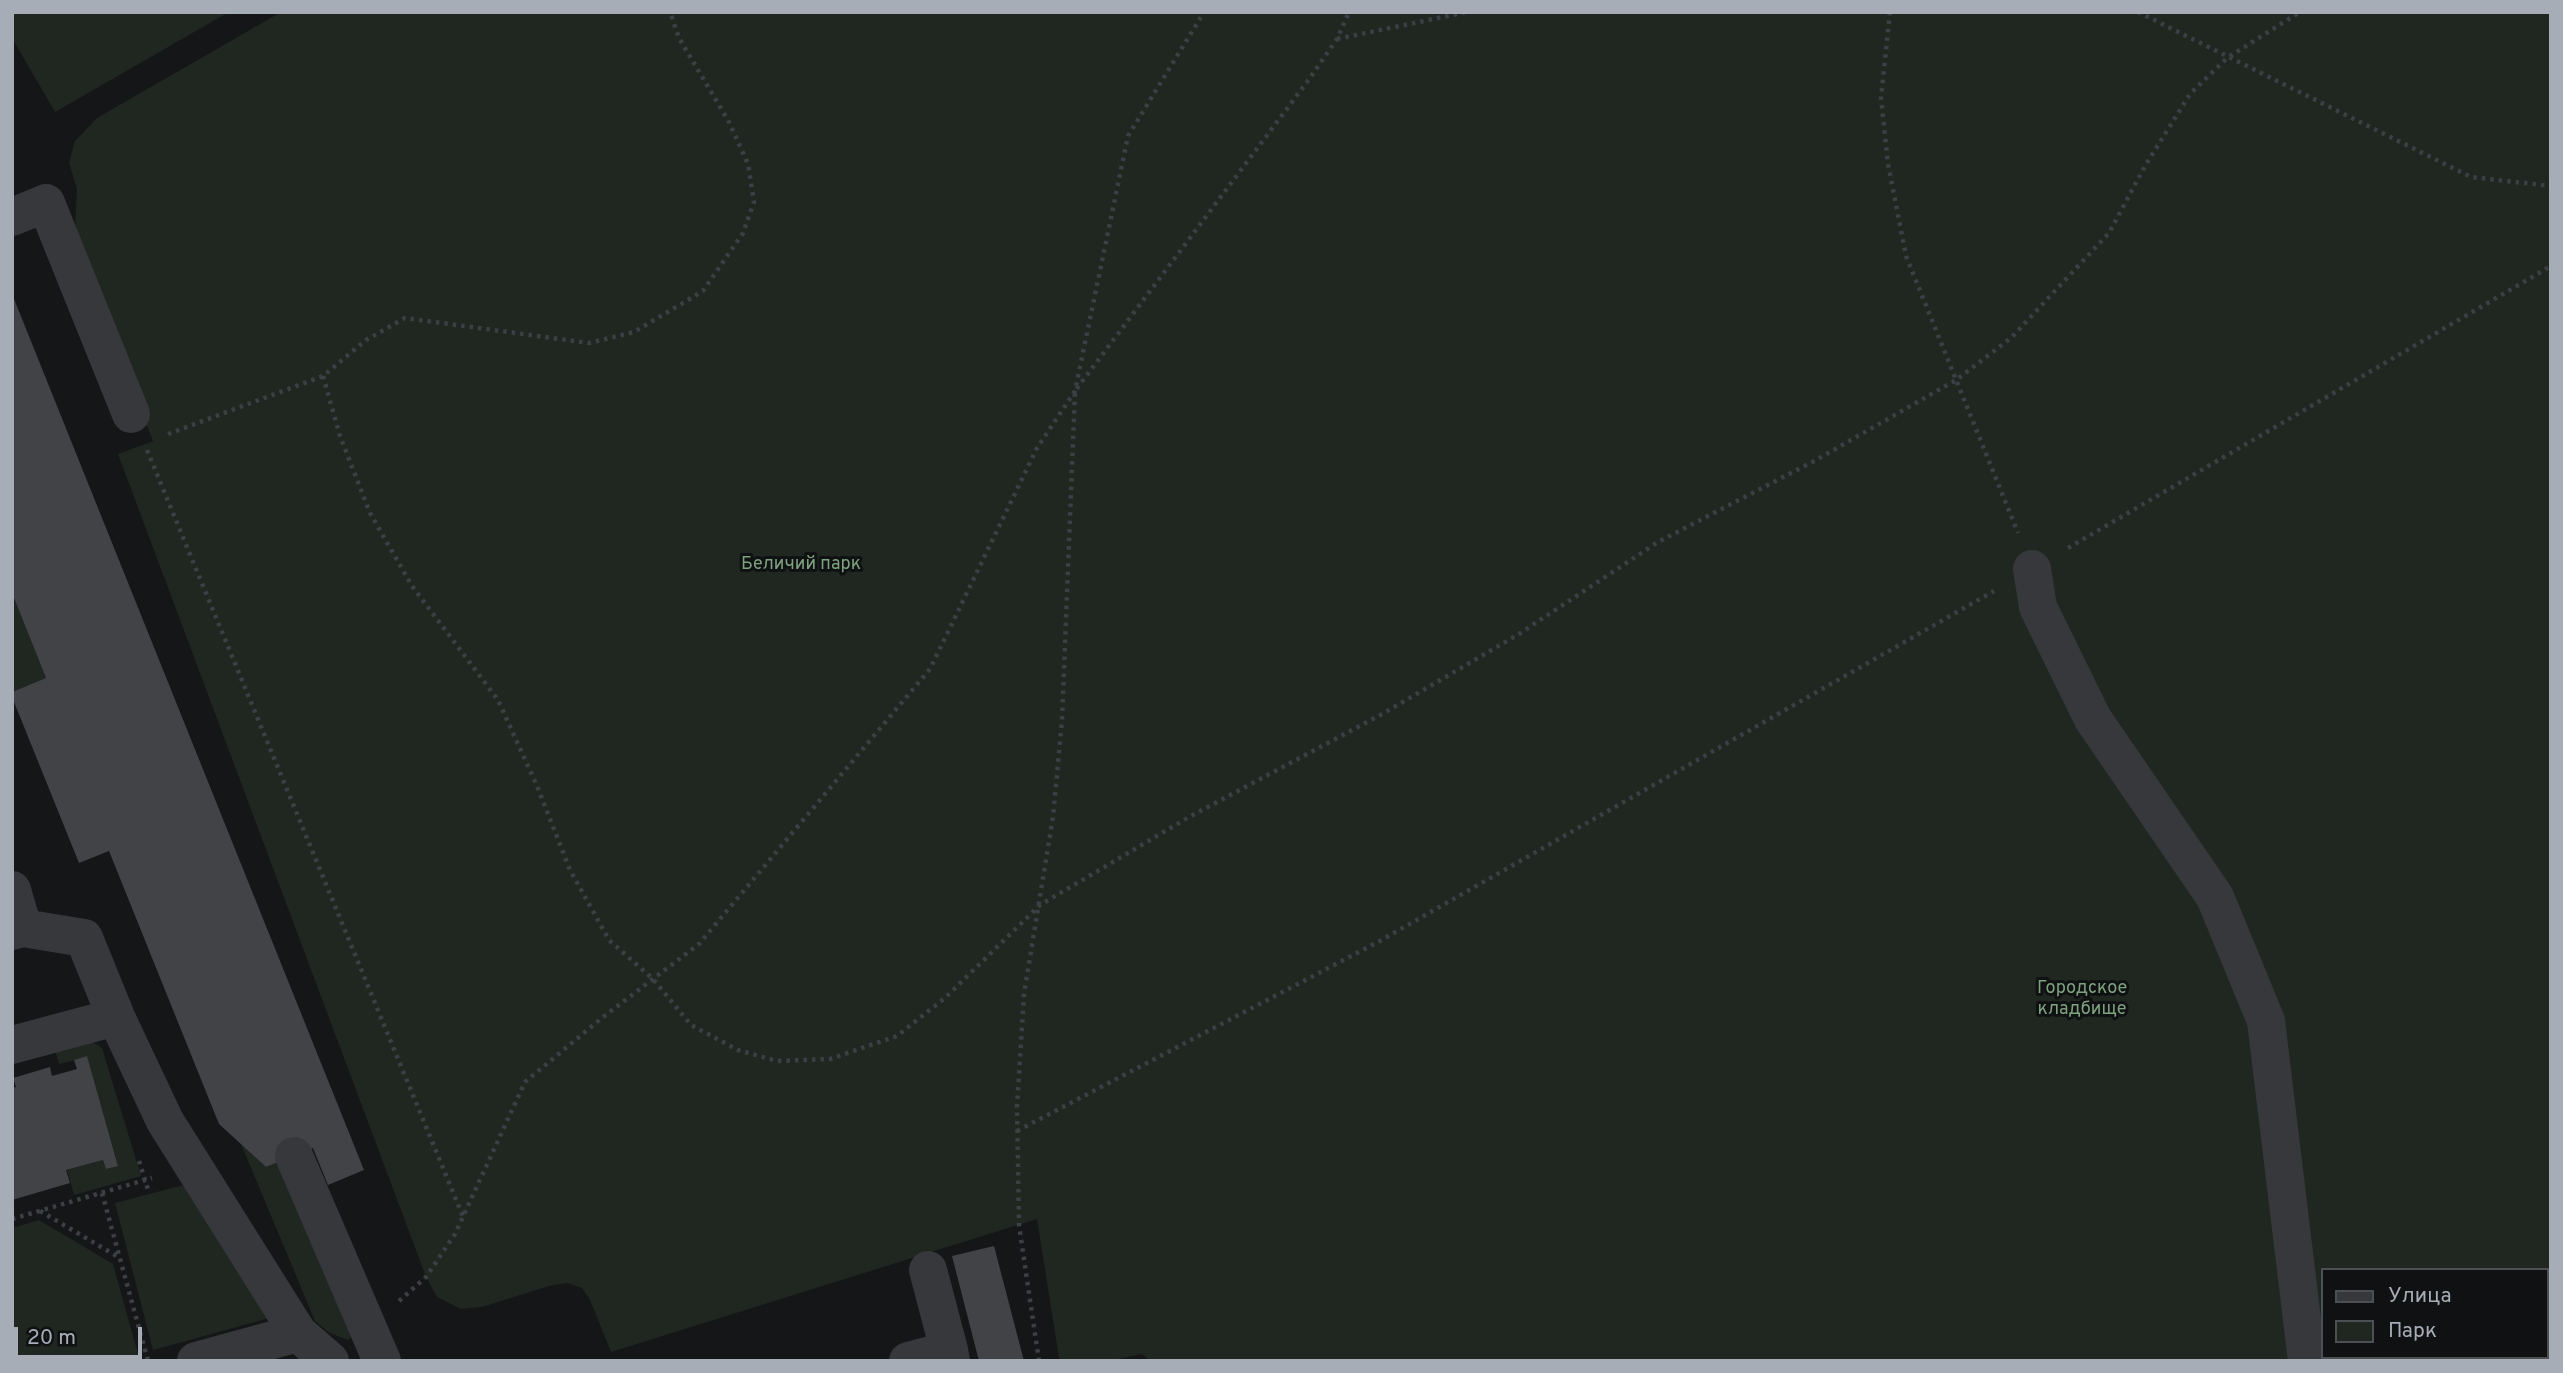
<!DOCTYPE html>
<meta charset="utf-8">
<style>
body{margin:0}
#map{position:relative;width:2563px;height:1373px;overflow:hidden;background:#151617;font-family:Overpass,sans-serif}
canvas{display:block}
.frame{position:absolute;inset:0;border:14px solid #a7adb7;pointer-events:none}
.legend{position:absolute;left:2321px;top:1268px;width:228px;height:91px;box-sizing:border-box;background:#101112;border:2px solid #4c4f54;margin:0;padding:9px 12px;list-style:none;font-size:21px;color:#a7adb7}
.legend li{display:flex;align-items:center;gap:14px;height:35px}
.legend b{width:35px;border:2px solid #4c4f54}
.scale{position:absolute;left:14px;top:1327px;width:128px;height:32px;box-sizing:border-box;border:4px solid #a7adb7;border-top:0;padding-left:9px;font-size:21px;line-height:24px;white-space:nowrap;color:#a7adb7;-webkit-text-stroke:5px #101112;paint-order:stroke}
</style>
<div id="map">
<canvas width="2563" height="1373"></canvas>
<div class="frame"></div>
<ul class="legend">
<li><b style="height:9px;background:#36383c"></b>Улица</li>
<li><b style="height:19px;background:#1f2720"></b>Парк</li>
</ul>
<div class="scale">20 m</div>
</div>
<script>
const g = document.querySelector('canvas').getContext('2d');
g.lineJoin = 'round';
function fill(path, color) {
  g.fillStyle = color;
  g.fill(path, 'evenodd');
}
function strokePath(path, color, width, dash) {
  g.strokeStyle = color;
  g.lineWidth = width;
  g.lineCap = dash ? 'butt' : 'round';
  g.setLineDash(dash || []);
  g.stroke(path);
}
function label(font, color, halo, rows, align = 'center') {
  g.font = font + ' Overpass,sans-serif';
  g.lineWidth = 6;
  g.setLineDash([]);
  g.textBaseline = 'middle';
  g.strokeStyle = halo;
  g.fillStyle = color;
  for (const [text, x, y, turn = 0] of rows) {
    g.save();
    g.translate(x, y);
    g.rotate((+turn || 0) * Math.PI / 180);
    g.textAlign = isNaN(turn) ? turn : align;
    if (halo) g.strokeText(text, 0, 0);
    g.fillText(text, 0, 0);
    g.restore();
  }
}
const green = new Path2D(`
 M12 12H229L55 112 12 38Z
 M281 12H2551V1361H1150L1142 1354 1108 1361H1063L1059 1358 1037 1219 611 1352 590 1300 582 1288 567 1283 549 1286 482 1307 461 1309 437 1297 426 1277 118 454 153 441 81 264 75 226 77 189 69 163 75 141 97 118ZM2323 1270H2547V1357H2323Z
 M12 593 46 678 12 692Z
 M90 1040 102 1048 141 1176 74 1195 67 1170 103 1160 106 1169 118 1165 87 1057 59 1064 55 1050Z
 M241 1144 266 1167 279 1162 354 1334 348 1340 330 1333 315 1321Z
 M195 1182 273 1317 153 1350 115 1203Z
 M39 1220 113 1264 140 1361H12V1228Z`);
const building = new Path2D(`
 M12 294 364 1170 328 1185 313 1148 266 1167 219 1124 109 851 79 863 12 697V692L46 678 12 593Z
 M87 1056 118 1166 106 1169 103 1160 66 1170 70 1183 12 1200V1088L16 1087 13 1078 50 1067 52 1076 77 1069 74 1060Z
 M994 1246 1024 1361H979L952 1256Z`);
const path = new Path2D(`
 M1890 12 1881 98 1888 164 1906 256 2018 533
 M2138 12 2471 177 2551 186
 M1337 39 1467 12
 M323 376 340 436 370 513 412 586 498 700 537 786 570 870 609 940 653 979 691 1025 738 1050 777 1061 830 1059 897 1036 946 997 1040 905 1189 817 1384 713 1519 634 1658 542 1816 460 1956 380 2011 338 2109 233 2145 166 2190 94 2227 58 2300 12
 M168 434 323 376 366 340 405 318 589 343 634 332 703 291 743 233 754 202 748 164 729 122 679 38 670 12
 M147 450 464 1219
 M2068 548 2551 266
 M1017 1131 1378 942 1994 591
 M139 1161 149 1193
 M102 1193 148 1361
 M40 1211 120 1258
 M12 1219 152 1178
 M399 1301 426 1277 455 1234 525 1082 603 1017 699 944 930 669 1037 448 1075 391 1128 136 1204 12
 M1039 1361 1019 1225 1017 1107 1024 994 1053 817 1062 720 1075 391 1307 82 1337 39 1349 12`);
const minor = new Path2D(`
 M12 217 46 203 131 414
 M2032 569 2038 607 2093 719 2215 897 2266 1021 2307 1361
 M12 890 23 928 12 931
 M23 928 84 938 116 1017 165 1121 298 1333 330 1361
 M12 1045 116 1017
 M294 1156 382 1361
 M928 1270 949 1350
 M196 1361 298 1333
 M908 1361 949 1350 951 1361`);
const parkNames = [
 ["Беличий парк",801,565],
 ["Городское",2082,989],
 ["кладбище",2082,1010]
];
fill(green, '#1f2720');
fill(building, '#414347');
strokePath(path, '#3c3f43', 4.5, [3.5, 5]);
strokePath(minor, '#36383c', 38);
label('18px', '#7ea27f', '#101112', parkNames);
</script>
